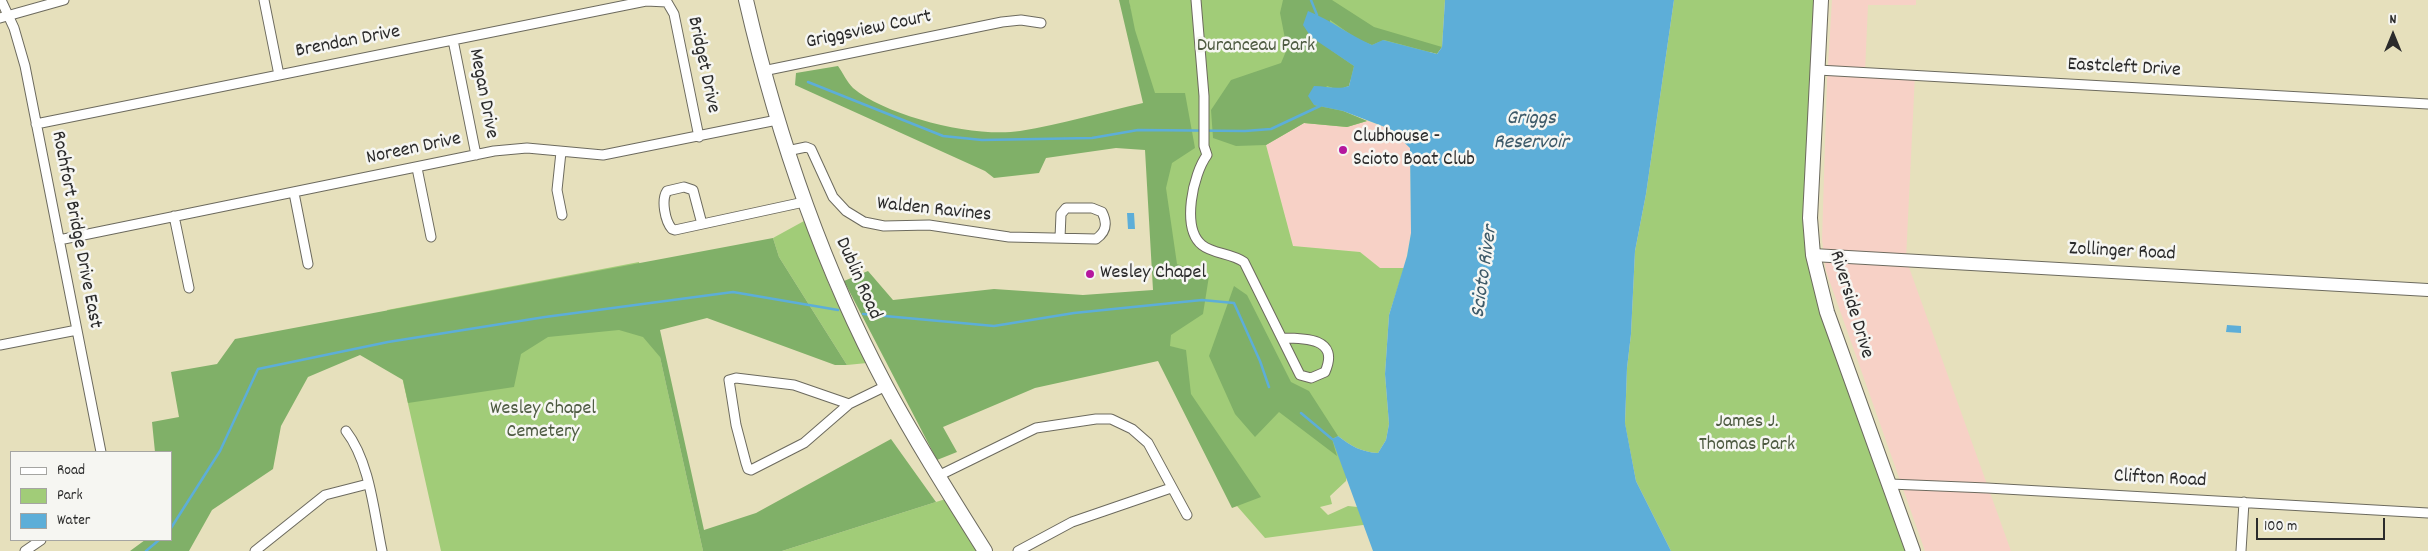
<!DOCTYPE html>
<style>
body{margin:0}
#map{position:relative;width:2428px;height:551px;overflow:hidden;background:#e6e0bc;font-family:Dekko,sans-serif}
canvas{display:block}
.legend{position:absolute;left:10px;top:451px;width:162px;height:90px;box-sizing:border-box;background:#f6f6f2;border:1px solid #a5a5a2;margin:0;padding:6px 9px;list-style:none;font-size:15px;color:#2b2b2b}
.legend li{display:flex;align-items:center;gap:10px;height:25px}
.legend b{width:25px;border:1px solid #a5a5a2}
.north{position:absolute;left:2368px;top:10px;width:50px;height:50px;-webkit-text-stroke:4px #f6f6f2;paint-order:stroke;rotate:0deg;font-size:14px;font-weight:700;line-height:20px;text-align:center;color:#2b2b2b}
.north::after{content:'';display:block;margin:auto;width:18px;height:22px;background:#2b2b2b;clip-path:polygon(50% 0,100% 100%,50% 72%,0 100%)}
.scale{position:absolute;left:2256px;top:518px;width:129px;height:22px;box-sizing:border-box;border:2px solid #2b2b2b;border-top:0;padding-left:6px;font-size:15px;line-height:18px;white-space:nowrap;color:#2b2b2b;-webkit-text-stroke:4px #f6f6f2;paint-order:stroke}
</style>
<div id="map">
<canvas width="2428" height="551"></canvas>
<ul class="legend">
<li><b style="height:6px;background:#fff"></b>Road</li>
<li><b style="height:14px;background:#a1cc78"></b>Park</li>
<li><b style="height:14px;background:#5daed8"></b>Water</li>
</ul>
<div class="north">N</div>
<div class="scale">100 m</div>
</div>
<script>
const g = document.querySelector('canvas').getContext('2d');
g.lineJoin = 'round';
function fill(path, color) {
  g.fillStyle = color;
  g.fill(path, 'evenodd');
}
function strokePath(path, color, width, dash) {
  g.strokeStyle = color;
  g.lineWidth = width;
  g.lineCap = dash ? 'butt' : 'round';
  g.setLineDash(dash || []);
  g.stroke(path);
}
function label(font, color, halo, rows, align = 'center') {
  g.font = font + ' Dekko,sans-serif';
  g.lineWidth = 5;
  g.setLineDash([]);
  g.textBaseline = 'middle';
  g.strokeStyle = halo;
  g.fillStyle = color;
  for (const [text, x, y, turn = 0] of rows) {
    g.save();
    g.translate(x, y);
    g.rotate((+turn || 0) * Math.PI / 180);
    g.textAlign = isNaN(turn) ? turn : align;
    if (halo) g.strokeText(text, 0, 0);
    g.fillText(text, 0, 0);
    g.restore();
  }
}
const built = new Path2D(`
 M1832 0H1916V5H1868L1865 71 1915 74 1906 259 2011 551H1925L1826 271 1822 239 1827 81Z
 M1367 121 1390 129 1410 148 1411 233 1404 268H1380L1360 252 1293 246 1266 145 1304 123 1347 127Z`);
const green = new Path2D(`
 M1129 0H1445L1442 47 1308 96 1367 121 1347 127 1304 123 1266 145 1293 246 1360 252 1380 268H1404L1389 315 1385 374 1389 424 1386 440 1378 453C1361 452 1351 446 1338 436L1347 475 1346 481 1330 496 1332 504 1320 507 1328 515 1348 506 1367 508 1378 523 1265 538 1237 506 1161 354 1170 271Z
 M1674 0H1821L1813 255 1913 551H1671L1636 481 1625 424 1627 368 1631 334 1635 251 1646 194Z
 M804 221 830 287 867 363 847 365 779 257 773 238Z
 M639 262 703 551H441L387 310Z
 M952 497 985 551H782L936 502Z`);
const forest = new Path2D(`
 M1119 0H1129L1135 30 1155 93H1185L1195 148 1172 163 1166 188 1177 264 1209 276 1203 314 1171 335 1170 346 1186 350 1191 394 1261 497 1232 508 1158 361 1035 388 943 427 957 452 937 460 844 281 868 271 893 300 994 289 1083 295 1153 290 1145 150 1116 148 1046 158 1039 173 994 178 985 171 795 85 796 73 838 66C843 73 847 82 853 88 888 117 975 138 1020 131 1062 124 1103 112 1143 103Z
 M1283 0H1332L1374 27 1442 47 1437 54 1384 40 1372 45 1357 39 1330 20 1331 50 1354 66 1349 86 1338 90 1327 86 1314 105 1343 111 1367 121 1347 127 1304 123 1266 145 1236 146 1213 138 1211 110 1231 80 1281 63 1287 49 1280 13Z
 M773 238 779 257 847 365H835L707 318 660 330 704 530 756 513 891 439 936 502 782 551H703L660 357 643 337 619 330 548 337 521 354 514 387 408 403 403 380 360 355 308 377 281 426 273 469 212 510 189 551H130L145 540H171V452H155L152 422 179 417 171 372 217 364 235 339Z
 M1234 286 1247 295 1291 382 1309 391 1338 436 1332 439 1337 456 1279 412 1255 437 1235 414 1209 356Z`);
const water = new Path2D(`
 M1445 0H1674L1646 194 1635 251 1631 334 1627 368 1625 423 1636 481 1671 551H1373L1332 439 1338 436C1351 446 1361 452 1378 453L1386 440 1389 424 1385 374 1389 315 1407 256 1411 233 1410 148 1390 129 1343 111 1314 105 1308 96 1314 86C1327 86 1337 90 1349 86L1354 66 1311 37 1303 25 1308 11C1331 20 1349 35 1372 45L1383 40 1437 54 1442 47Z
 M1127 213H1134L1135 229H1128Z
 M2227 325 2241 326V333L2226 332Z`);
const stream = new Path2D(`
 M1311 0 1317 15
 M808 82 943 136 982 140 1092 138 1138 130 1245 131 1271 129 1320 106
 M863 314 994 326 1074 313 1202 300 1234 303 1260 361 1269 387
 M1301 413 1332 439
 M171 528 220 451 258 369 388 342 545 317 733 292 838 310
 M146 551 159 540`);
const minor = new Path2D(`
 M1 0 14 28 25 66 101 452
 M264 0 279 75
 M1196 0 1204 96V146L1207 155C1193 174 1181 228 1202 245 1213 254 1231 253 1244 262L1300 375 1311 378 1325 372C1340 338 1305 338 1282 338
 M0 18 64 0
 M453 40 476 155
 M1818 70 2428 104
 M763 71 1002 22 1021 20 1041 23
 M36 124 646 1 667 2 674 14 699 137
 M787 151 806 147 811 149 833 197 846 211 864 222 884 226 929 225 1009 237 1096 239C1106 232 1108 224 1102 212L1092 208H1066L1061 214 1060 238
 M561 152 557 190 562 215
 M417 168 431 237
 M294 193 308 264
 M174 216 189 288
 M702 224 693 190 684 187 667 191C661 200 665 221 672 229L675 230 804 202
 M59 240 494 151 527 148 603 155 777 120
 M0 345 77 330
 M849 404 794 385 736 378 729 380 736 425 746 463 748 469 751 470 804 443 849 404 886 386
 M346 431C370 462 374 513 382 551
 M938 476 1036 428 1096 419H1111L1132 429 1148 443 1187 515
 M1890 484 1987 488 2428 513
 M25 551 41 540
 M255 551 325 495 368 484
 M1018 551 1072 522 1171 488
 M2241 551 2244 502`);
const secondary = new Path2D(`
 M1813 255 2428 290`);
const primary = new Path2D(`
 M746 0C777 134 821 264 886 386 916 442 951 497 985 551
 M1821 0 1810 218 1813 255 1827 312 1913 551`);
const markers = [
 [1343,150,5,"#b5179e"],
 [1090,274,5,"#b5179e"]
];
const streetNames = [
 ["Griggsview Court",869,31,-12],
 ["Brendan Drive",348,43,-11],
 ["Bridget Drive",702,65,78],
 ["Eastcleft Drive",2124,69,3],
 ["Megan Drive",482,94,79],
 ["Noreen Drive",414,150,-12],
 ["Walden Ravines",934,211,6],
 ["Rochfort Bridge Drive East",75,230,79],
 ["Zollinger Road",2122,253,3],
 ["Dublin Road",857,279,66],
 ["Riverside Drive",1850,305,73],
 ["Clifton Road",2160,480,3]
];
const parkNames = [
 ["Duranceau Park",1256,47],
 ["Wesley Chapel",543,410],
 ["Cemetery",543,433],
 ["James J.",1747,423],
 ["Thomas Park",1747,446]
];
const poiNames = [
 ["Clubhouse -",1353,138],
 ["Scioto Boat Club",1353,161],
 ["Wesley Chapel",1100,274]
];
const waterNames = [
 ["Griggs",1531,120],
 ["Reservoir",1531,144],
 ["Scioto River",1486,272,-82]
];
fill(built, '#f7d1c6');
fill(green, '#a1cc78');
fill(forest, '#80b068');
fill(water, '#5daed8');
strokePath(stream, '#5daed8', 2.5);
strokePath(minor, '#6c6a5e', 11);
strokePath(secondary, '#6c6a5e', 14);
strokePath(primary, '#6c6a5e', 16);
strokePath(minor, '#fff', 9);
strokePath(secondary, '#fff', 12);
strokePath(primary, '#fff', 14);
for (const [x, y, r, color] of markers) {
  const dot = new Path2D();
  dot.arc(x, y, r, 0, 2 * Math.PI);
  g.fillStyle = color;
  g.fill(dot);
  strokePath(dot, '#f6f6f2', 2);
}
label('20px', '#2b2b2b', '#f6f6f2', streetNames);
label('20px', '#4e5b42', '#f6f6f2', parkNames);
label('20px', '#2b2b2b', '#f6f6f2', poiNames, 'left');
label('italic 21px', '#3c5968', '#f6f6f2', waterNames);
</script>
